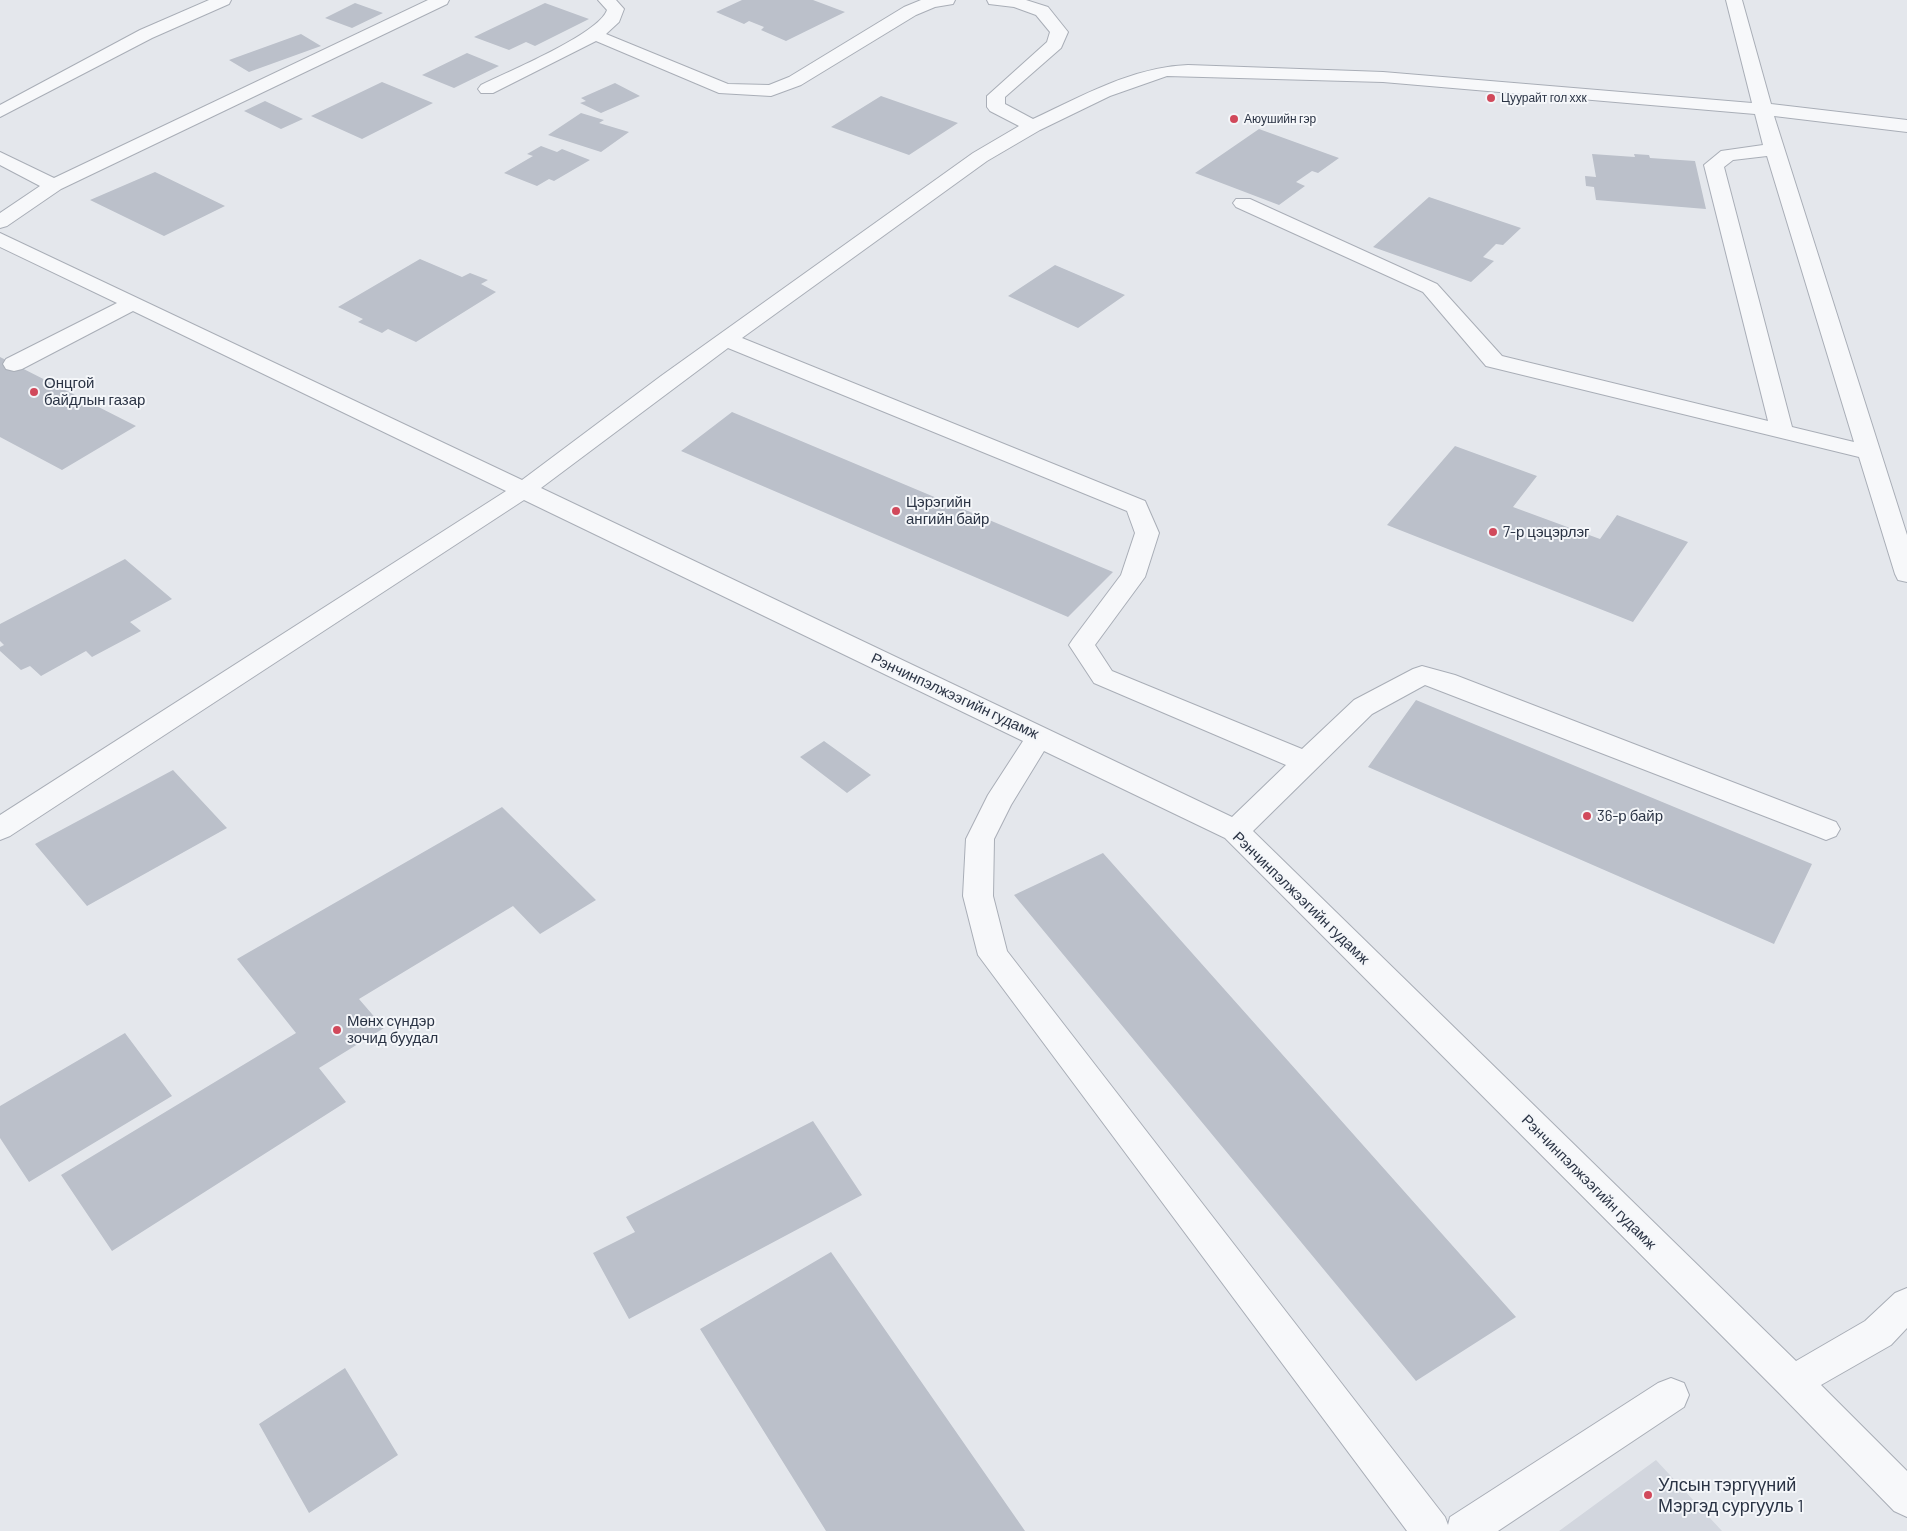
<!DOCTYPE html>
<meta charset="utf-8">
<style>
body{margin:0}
canvas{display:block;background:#e4e7ec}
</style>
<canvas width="1907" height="1531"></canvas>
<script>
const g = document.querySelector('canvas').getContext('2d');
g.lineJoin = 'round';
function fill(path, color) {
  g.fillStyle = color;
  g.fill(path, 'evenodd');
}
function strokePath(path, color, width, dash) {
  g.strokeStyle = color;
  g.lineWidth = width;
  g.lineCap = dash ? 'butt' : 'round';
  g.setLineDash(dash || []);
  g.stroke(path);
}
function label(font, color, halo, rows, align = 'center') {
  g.font = font + ' Barlow,sans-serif';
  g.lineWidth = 4;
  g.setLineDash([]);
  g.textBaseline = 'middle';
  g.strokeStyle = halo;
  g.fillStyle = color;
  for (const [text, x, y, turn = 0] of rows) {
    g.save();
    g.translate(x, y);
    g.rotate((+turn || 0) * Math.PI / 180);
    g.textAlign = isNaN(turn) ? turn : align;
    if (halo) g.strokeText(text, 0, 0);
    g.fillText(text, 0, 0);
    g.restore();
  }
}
const built = new Path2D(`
 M1656 1460 1722 1531H1559Z`);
const building = new Path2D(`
 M742 0H813L845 12 786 41 761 30 764 27 749 21 744 24 716 12Z
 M355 3 383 13 352 28 325 18Z
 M545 3 589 19 535 46 526 42 509 50 474 37Z
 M301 34 321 46 249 72 229 60Z
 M467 53 499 66 454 88 422 75Z
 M382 82 433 103 362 139 311 116Z
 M615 83 640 96 601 113 580 103 586 101 581 98Z
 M881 96 958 123 909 155 831 127Z
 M265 101 303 119 281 129 244 111Z
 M581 113 604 120 599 123 629 132 601 152 548 135Z
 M1259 129 1339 158 1318 173 1312 171 1296 182 1305 186 1279 205 1195 173Z
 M541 146 557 152 562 149 590 160 554 181 549 179 537 186 504 173 533 156 527 154Z
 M1592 154 1635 157 1634 154 1649 155 1650 158 1695 161 1706 209 1596 200 1594 187 1586 186 1585 176 1596 177Z
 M155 172 225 206 164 236 90 200Z
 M1429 197 1521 228 1503 245 1496 244 1483 257 1494 261 1471 282 1373 247Z
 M420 259 462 277 470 273 488 280 481 284 496 292 416 342 388 329 382 333 358 322 363 319 338 307Z
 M1055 265 1125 295 1078 328 1008 296Z
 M0 357 136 426 62 470 0 437Z
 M732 412 1113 572 1068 617 681 451Z
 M1455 446 1537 476 1513 507 1600 539 1617 515 1688 542 1633 622 1387 525Z
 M125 559 172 599 130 622 141 631 92 657 86 651 41 676 30 666 21 670 0 651V647L4 645 0 641V624Z
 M1416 700 1812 864 1774 944 1368 767Z
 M824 741 871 775 847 793 800 757Z
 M173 770 227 828 87 906 35 844Z
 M502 807 596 900 540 934 513 906 359 999 384 1028 319 1068 346 1102 112 1251 61 1175 296 1033 237 959Z
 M1103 853 1516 1317 1416 1381 1014 895Z
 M125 1033 172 1096 29 1182 0 1138V1106Z
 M813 1121 862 1195 629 1319 593 1253 635 1232 626 1217Z
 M831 1252 1025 1531H826L700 1329Z
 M345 1368 398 1455 309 1513 259 1424Z`);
const minor = new Path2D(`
 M209 0H231L229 4 152 38 0 117V105L140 30Z
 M428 0H449L447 4 61 189 7 226 0 228V213L40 186 0 165V152L54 178Z
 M598 0H616L624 9 619 22 606 34 728 84 769 85 789 77 904 7 921 0H955L953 4 935 7 916 15 801 85 771 96 719 93 596 41 493 93H481L478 89 481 85C507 72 599 34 607 10Z
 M987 0H1026L1048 7 1068 32 1061 48 1005 97V104L1033 119C1082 96 1133 67 1188 65L1383 72 1752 103 1726 0H1742L1771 104 1907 120V132L1774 116 1907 535V582L1898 580 1895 574 1859 457 1486 366 1423 292 1236 207 1233 203 1236 199H1250L1437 284 1502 356 1768 421 1704 165 1721 151 1763 145 1755 114 1383 82 1167 76 1110 96 1040 130 987 161 742 338 1145 501 1159 533 1145 577 1095 645 1112 671 1302 749 1354 700 1413 669 1422 666 1455 675 1836 822 1840 829 1836 836 1826 840 1816 836 1425 685 1372 714 1253 831 1796 1361 1865 1321 1895 1293 1907 1288V1328L1891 1345 1821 1385 1907 1471V1517L1894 1511 1780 1394 1225 838 1044 751 1011 805 994 839 993 896 1007 951 1445 1517 1448 1525 1450 1517 1658 1383 1671 1378 1684 1383 1689 1395 1684 1407 1498 1531H1407L978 955 963 896 966 839 988 795 1023 741 524 500 10 836 0 840V815L506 491 133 311 22 369 14 371 6 369 3 364 6 359 117 303 0 247V233L522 480 661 376 973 153 1019 126 990 111 987 107V96L1047 42 1050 32 1036 15 1014 7 989 4ZM1767 156 1854 442 1792 427 1724 167 1733 160ZM728 348 1127 511 1135 533 1121 575 1073 639 1069 645 1094 683 1286 765 1232 817 541 488Z`);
const markers = [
 [1491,98,5,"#d1495b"],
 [1234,119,5,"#d1495b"],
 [34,392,5,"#d1495b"],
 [896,511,5,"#d1495b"],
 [1493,532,5,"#d1495b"],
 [1587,816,5,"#d1495b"],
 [337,1030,5,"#d1495b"],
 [1648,1495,5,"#d1495b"]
];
const farPoinames = [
 ["Цуурайт гол ххк",1501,98],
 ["Аюушийн гэр",1244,119]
];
const poiNames = [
 ["Онцгой",44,383],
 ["байдлын газар",44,400],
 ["Цэрэгийн",906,502],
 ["ангийн байр",906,519],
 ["7-р цэцэрлэг",1503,532],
 ["36-р байр",1597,816],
 ["Мөнх сүндэр",347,1021],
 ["зочид буудал",347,1038]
];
const streetNames = [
 ["Рэнчинпэлжээгийн гудамж",955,696,25],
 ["Рэнчинпэлжээгийн гудамж",1301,898,44],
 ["Рэнчинпэлжээгийн гудамж",1589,1182,45]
];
const nearPoinames = [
 ["Улсын тэргүүний",1658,1485],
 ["Мэргэд сургууль 1",1658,1506]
];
fill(built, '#d2d6de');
fill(building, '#bbc0ca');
strokePath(minor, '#a9aeb7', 2);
fill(minor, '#f7f8fa');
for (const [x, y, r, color] of markers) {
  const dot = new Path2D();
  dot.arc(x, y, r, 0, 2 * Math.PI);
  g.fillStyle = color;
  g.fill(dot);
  strokePath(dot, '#f4f6f9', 2);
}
label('12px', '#2b3445', '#f4f6f9', farPoinames, 'left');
label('15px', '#2b3445', '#f4f6f9', poiNames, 'left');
label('15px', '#2b3445', '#f4f6f9', streetNames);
label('18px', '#2b3445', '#f4f6f9', nearPoinames, 'left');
</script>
